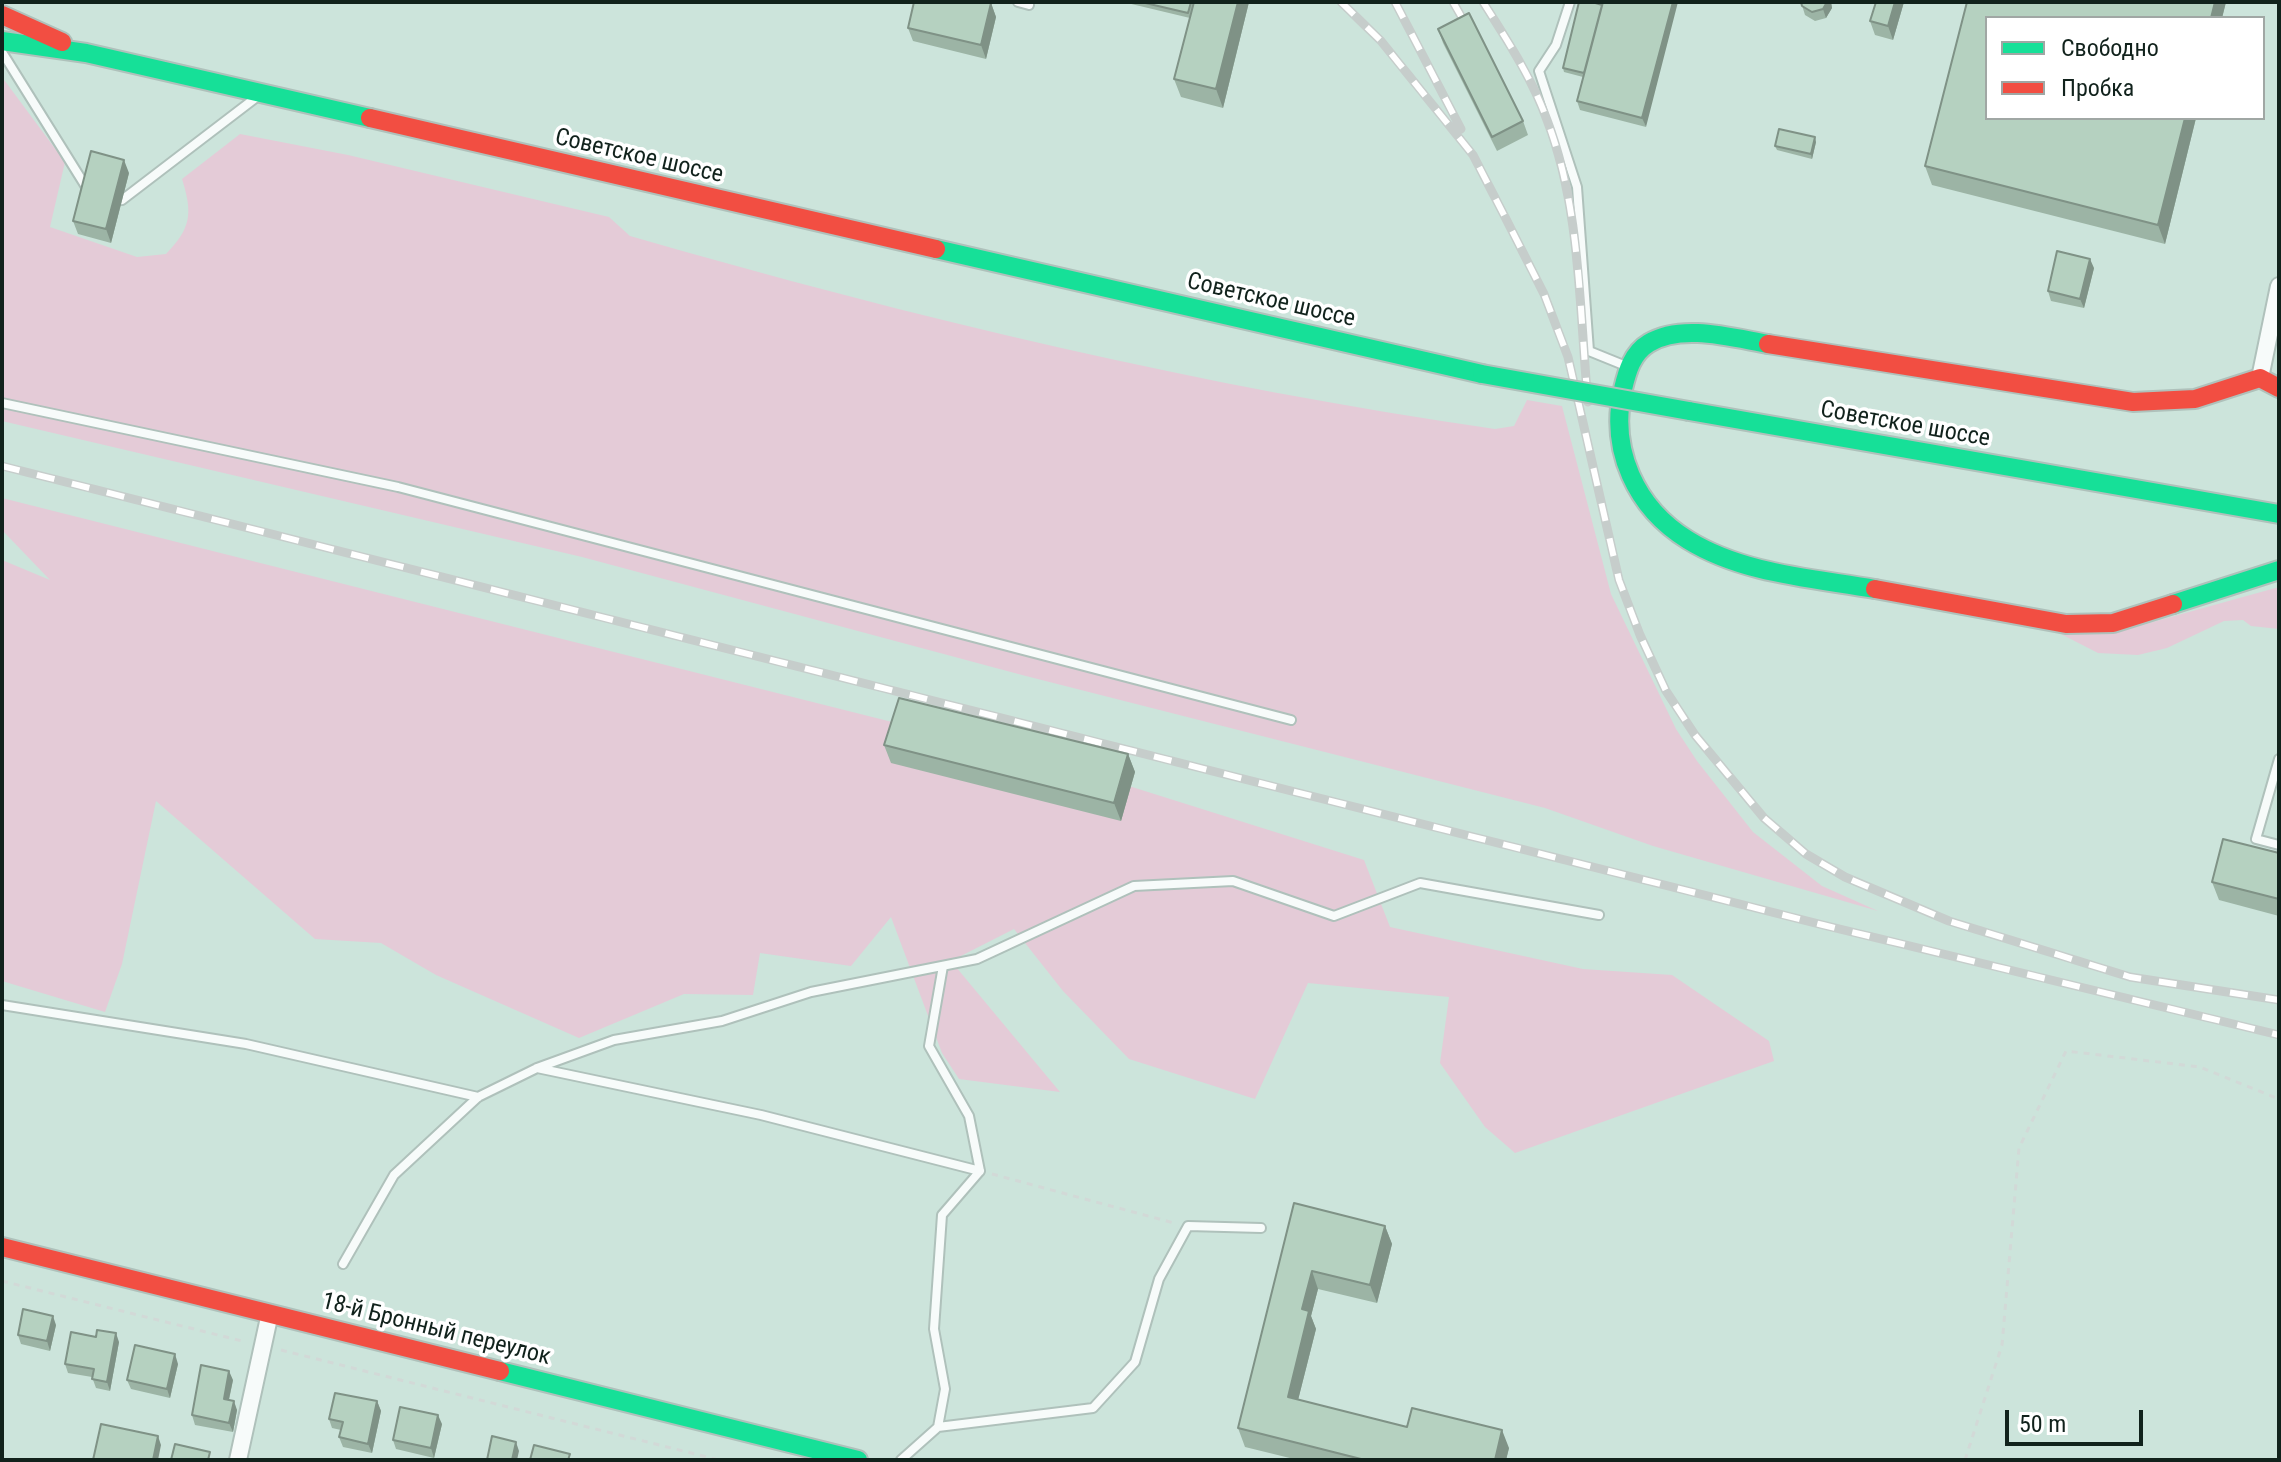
<!DOCTYPE html>
<meta charset="utf-8">
<style>
body{margin:0}
#map{position:relative;width:2281px;height:1462px;overflow:hidden;background:#cce4db;font-family:"Roboto Condensed",sans-serif}
canvas{display:block}
.frame{position:absolute;inset:0;border:4px solid #11221c;pointer-events:none}
.legend{position:absolute;left:1985px;top:16px;width:280px;height:104px;box-sizing:border-box;background:#fff;border:2px solid #a0a7a4;margin:0;padding:10px 14px;list-style:none;font-size:24px;color:#11221c}
.legend li{display:flex;align-items:center;gap:16px;height:40px}
.legend b{width:40px;border:2px solid #a0a7a4}
.scale{position:absolute;left:2005px;top:1410px;width:138px;height:36px;box-sizing:border-box;border:4px solid #11221c;border-top:0;padding-left:10px;font-size:24px;line-height:28px;white-space:nowrap;color:#11221c;-webkit-text-stroke:6px #fff;paint-order:stroke}
</style>
<div id="map">
<canvas width="2281" height="1462"></canvas>
<div class="frame"></div>
<ul class="legend">
<li><b style="height:10px;background:#16e098"></b>Свободно</li>
<li><b style="height:10px;background:#f24e42"></b>Пробка</li>
</ul>
<div class="scale">50 m</div>
</div>
<script>
const g = document.querySelector('canvas').getContext('2d');
g.lineJoin = 'round';
function fill(path, color) {
  g.fillStyle = color;
  g.fill(path, 'evenodd');
}
function strokePath(path, color, width, dash) {
  g.strokeStyle = color;
  g.lineWidth = width;
  g.lineCap = dash ? 'butt' : 'round';
  g.setLineDash(dash || []);
  g.stroke(path);
}
function label(font, color, halo, rows, align = 'center') {
  g.font = font + ' "Roboto Condensed",sans-serif';
  g.lineWidth = 7;
  g.setLineDash([]);
  g.textBaseline = 'middle';
  g.strokeStyle = halo;
  g.fillStyle = color;
  for (const [text, x, y, turn = 0] of rows) {
    g.save();
    g.translate(x, y);
    g.rotate((+turn || 0) * Math.PI / 180);
    g.textAlign = isNaN(turn) ? turn : align;
    if (halo) g.strokeText(text, 0, 0);
    g.fillText(text, 0, 0);
    g.restore();
  }
}
const green = new Path2D(`
 M2 77 65 162 50 227 137 257 166 254C191 228 193 214 182 179L240 134 348 155 609 217 630 236C914 318 1202 387 1495 429L1514 426 1527 400 1562 406 1611 594 1676 729 1697 761 1753 832 1822 886 1878 911 1653 846 1545 808 1022 675 582 557 2 421Z
 M2 498 1059 764 1364 860 1390 927 1583 969 1672 975 1769 1041 1774 1061 1515 1153 1485 1127 1440 1063 1449 997 1308 983 1255 1099 1129 1059 1063 991 1014 929 951 961 1060 1092 959 1079 942 1053 891 917 851 966 760 953 753 995 684 994 579 1038 436 975 381 943 315 939 156 801 122 964 105 1012 2 981V560L50 580 2 530Z
 M2279 587V629L2251 626 2243 620 2224 621 2167 648 2138 655 2098 653 2055 631 2135 627Z`);
const path = new Path2D(`
 M992 1174 1174 1223
 M2 1281 246 1342
 M281 1350 719 1460
 M1965 1460 2002 1345 2019 1148 2066 1051 2200 1067 2279 1099`);
const lane = new Path2D(`
 M1018 2 1029 5
 M1570 2 1556 45 1539 71 1577 187 1589 351 1626 366
 M2 52 88 190
 M122 200 258 96
 M2 403 398 487 1291 720
 M2279 759 2256 839 2279 845
 M2 1005 246 1044 478 1097
 M537 1068 761 1115 980 1171
 M343 1264 394 1175 478 1097 537 1068 614 1040 722 1021 811 992 977 959 1134 886 1233 881 1334 916 1420 883 1599 915
 M938 1427 945 1389 934 1329 942 1215 980 1171 969 1116 929 1046 943 966
 M901 1460 938 1427 1093 1408 1135 1362 1159 1279 1188 1226 1261 1228`);
const street = new Path2D(`
 M2260 378 2279 286
 M238 1460 270 1313`);
const fast = new Path2D(`
 M2 41 86 53 370 118
 M936 249 1482 374
 M1768 344C1733 338 1682 323 1649 343 1632 353 1627 372 1623 389 1609 450 1636 508 1688 540 1743 574 1812 578 1875 589
 M1689 411 2279 514
 M2173 604 2279 570
 M500 1371 858 1460`);
const jam = new Path2D(`
 M2 15 62 42
 M370 118 936 249
 M1768 344 2133 402 2195 399 2260 378 2279 388
 M1875 589 2066 624 2113 623 2173 604
 M2 1247 500 1371`);
const rail = new Path2D(`
 M1341 2 1381 41 1473 155 1505 217 1544 294 1568 357 1619 580 1640 635 1666 691 1695 735 1764 818 1806 854 1845 877 1949 921 2130 977 2279 1000
 M1395 2 1461 129
 M1453 2 1469 30
 M1483 2C1507 40 1532 78 1547 120 1581 209 1579 309 1588 402
 M2 466 1823 925 2279 1035`);
const fastBridge = new Path2D(`
 M1482 374 1689 411`);
const wall = new Path2D(`
 M1123 2H1249L1223 108 1181 97 1174 79 1190 18Z
 M1801 2H1831L1832 8 1826 18 1815 21 1805 15Z
 M1904 2 1893 40 1875 35 1870 21Z
 M1967 2H2226L2222 18H1987V118H2196L2165 244 1932 185 1925 166Z
 M991 3 996 17 986 59 913 41 908 28Z
 M1602 5 1646 127 1580 110 1577 101 1583 77 1564 72 1563 68Z
 M1438 29 1523 121 1528 135 1497 151 1443 43Z
 M1816 142 1812 159 1777 150 1775 146Z
 M129 173 111 243 78 234 73 221Z
 M2094 268 2084 308 2051 301 2048 291Z
 M884 745 1128 754 1135 772 1121 821 891 763Z
 M2279 853V916L2219 900 2212 882Z
 M1294 1203 1385 1226 1392 1244 1377 1303 1318 1289 1311 1316 1316 1329 1298 1400 1407 1427 1509 1448 1506 1460H1298L1245 1447 1238 1428Z
 M56 1325 50 1351 21 1344 18 1335Z
 M119 1342 110 1391 96 1388 92 1377 68 1373 65 1364Z
 M178 1364 170 1398 131 1389 127 1380Z
 M233 1380 229 1400 237 1410 233 1432 195 1425 192 1415Z
 M377 1401 381 1411 372 1453 343 1447 339 1437 341 1430 332 1428 329 1419Z
 M442 1424 434 1458 396 1449 393 1440Z`);
const shadedWall = new Path2D(`
 M1238 2H1249L1223 108 1216 89Z
 M1673 2H1678L1646 127 1642 118Z
 M1827 2H1831L1832 8 1826 18 1823 9Z
 M1895 2H1904L1893 40 1888 26Z
 M2215 2H2226L2222 18H2211Z
 M991 3 996 17 986 59 981 45Z
 M2185 118H2196L2165 244 2158 225Z
 M1815 137 1816 142 1812 159 1811 154Z
 M124 160 129 173 111 243 106 229Z
 M2090 259 2094 268 2084 308 2080 299Z
 M1128 754 1135 772 1121 821 1114 803Z
 M1385 1226 1392 1244 1377 1303 1370 1285Z
 M1312 1271 1318 1289 1311 1316 1316 1329 1294 1416 1288 1397 1302 1309Z
 M53 1316 56 1325 50 1351 47 1341Z
 M116 1333 119 1342 110 1391 107 1382Z
 M175 1354 178 1364 170 1398 167 1389Z
 M229 1371 233 1380 227 1408 224 1399Z
 M234 1401 237 1410 233 1432 229 1423Z
 M377 1401 381 1411 372 1453 368 1444Z
 M438 1415 442 1424 434 1458 431 1448Z
 M1502 1430 1509 1448 1506 1460H1495Z
 M158 1436 161 1445 158 1460H153Z
 M516 1442 519 1451 517 1460H512Z`);
const building = new Path2D(`
 M914 2 991 3 981 45 908 28Z
 M1141 2H1191L1188 13Z
 M1194 2H1238L1216 89 1174 79Z
 M1579 2H1592L1602 5 1584 73 1563 68Z
 M1603 2H1673L1642 118 1577 101Z
 M1801 2H1827L1823 9 1812 12 1802 6Z
 M1876 2H1895L1888 26 1870 21Z
 M1967 2H2215L2211 18H1987V118H2185L2158 225 1925 166Z
 M1469 13 1523 121 1492 137 1438 29Z
 M1779 129 1815 137 1811 154 1775 146Z
 M91 151 124 160 106 229 73 221Z
 M2057 251 2090 259 2080 299 2048 291Z
 M899 698 1128 754 1114 803 884 745Z
 M2223 839 2279 853V899L2212 882Z
 M1294 1203 1385 1226 1370 1285 1312 1271 1302 1309 1309 1311 1288 1397 1407 1427 1412 1408 1502 1430 1495 1460H1365L1238 1428Z
 M23 1309 53 1316 47 1341 18 1335Z
 M97 1330 116 1333 107 1382 92 1379 94 1369 65 1364 71 1332 96 1337Z
 M135 1345 175 1354 167 1389 127 1380Z
 M201 1365 229 1371 224 1399 234 1401 229 1423 192 1415Z
 M335 1393 377 1401 368 1444 339 1437 343 1422 329 1419Z
 M400 1407 438 1415 431 1448 393 1440Z
 M101 1424 158 1436 153 1460H93Z
 M492 1436 516 1442 512 1460H487Z
 M175 1444 210 1452 208 1460H171Z
 M534 1445 570 1454 568 1460H530Z`);
const streetNames = [
 ["Советское шоссе",639,157,13],
 ["Советское шоссе",1271,301,13],
 ["Советское шоссе",1905,425,10],
 ["18-й Бронный переулок",436,1330,14]
];
fill(green, '#e4cbd7');
strokePath(lane, '#afc1bb', 12);
strokePath(street, '#afc1bb', 20);
strokePath(fast, '#afc1bb', 22);
strokePath(jam, '#afc1bb', 22);
strokePath(path, '#d2d9d7', 3, [6, 6]);
strokePath(lane, '#f7fbfa', 8);
strokePath(street, '#f7fbfa', 16);
strokePath(fast, '#16e098', 18);
strokePath(jam, '#f24e42', 18);
strokePath(rail, '#c6cdcb', 9);
strokePath(rail, '#fff', 6, [18]);
strokePath(fastBridge, '#afc1bb', 22, []);
strokePath(fastBridge, '#16e098', 18);
fill(wall, '#9cb4a5');
fill(shadedWall, '#7f9286');
fill(building, '#b5d1c0');
strokePath(building, '#7f9286', 2);
label('24px', '#11221c', '#fff', streetNames);
</script>
